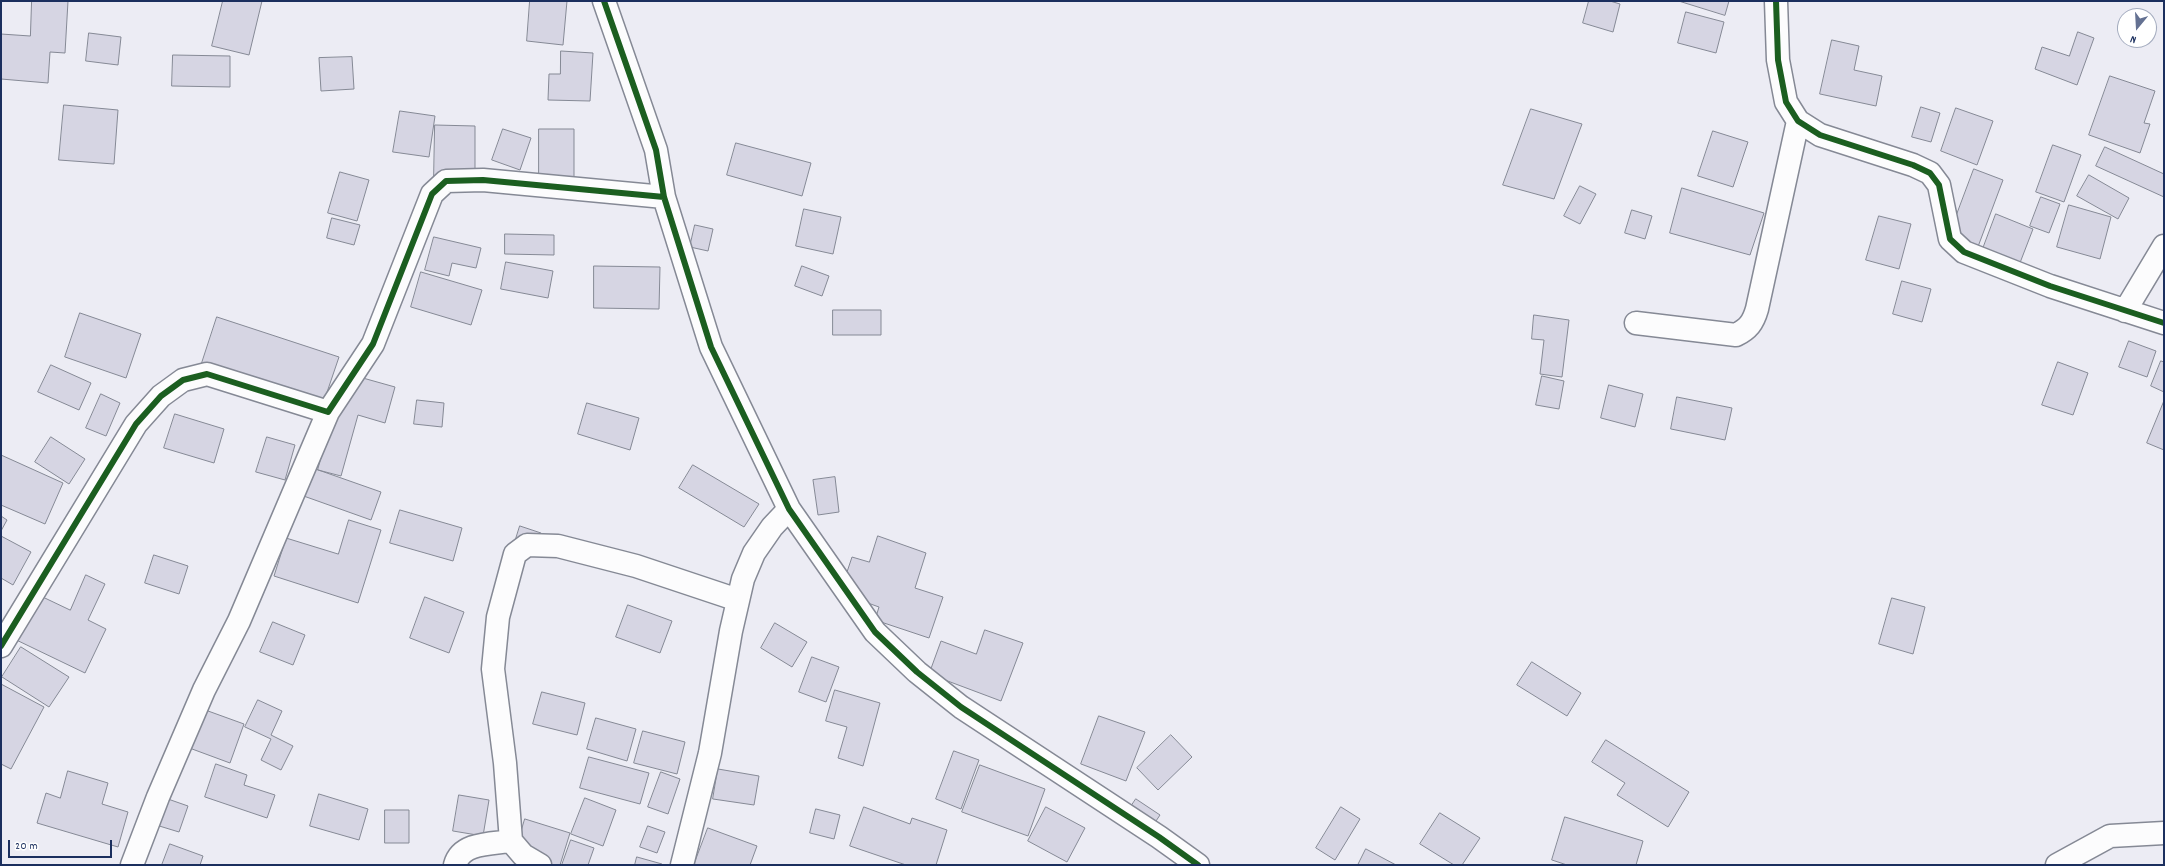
<!DOCTYPE html>
<style>
body{margin:0}
#map{position:relative;width:2165px;height:866px;overflow:hidden;background:#ececf4;font-family:Dekko,sans-serif}
canvas{display:block}
.frame{position:absolute;inset:0;border:2px solid #1b2f5e;pointer-events:none}
.north{position:absolute;left:2117px;top:8px;width:40px;height:40px;box-sizing:border-box;background:#fff;border:1px solid #a4acbf;border-radius:50%;rotate:198deg;font-size:11px;font-weight:700;line-height:16px;text-align:center;color:#1b2f5e}
.north::after{content:'';display:block;margin:auto;width:14px;height:18px;background:#647192;clip-path:polygon(50% 0,100% 100%,50% 72%,0 100%)}
.scale{position:absolute;left:8px;top:840px;width:104px;height:18px;box-sizing:border-box;border:2px solid #1b2f5e;border-top:0;padding-left:5px;font-size:12px;line-height:14px;white-space:nowrap;color:#1b2f5e;-webkit-text-stroke:3px #fff;paint-order:stroke}
</style>
<div id="map">
<canvas width="2165" height="866"></canvas>
<div class="frame"></div>
<div class="north">N</div>
<div class="scale">20 m</div>
</div>
<script>
const g = document.querySelector('canvas').getContext('2d');
g.lineJoin = 'round';
function fill(path, color) {
  g.fillStyle = color;
  g.fill(path, 'evenodd');
}
function strokePath(path, color, width, dash) {
  g.strokeStyle = color;
  g.lineWidth = width;
  g.lineCap = dash ? 'butt' : 'round';
  g.setLineDash(dash || []);
  g.stroke(path);
}
const building = new Path2D(`
 M32 1H68L65 53 50 52 48 83 1 79V34L30 36Z
 M223 1H262L249 55 212 46Z
 M530 1H567L563 45 527 41Z
 M1589 1H1610L1620 4 1613 32 1583 23Z
 M1679 1H1729L1725 15Z
 M1686 12 1724 22 1716 53 1678 43Z
 M2078 32 2094 38 2077 85 2035 69 2042 47 2069 56Z
 M89 33 121 37 118 65 86 61Z
 M1832 40 1859 46 1854 70 1882 76 1876 106 1820 94Z
 M561 51 593 53 590 101 548 100 549 74H560Z
 M173 55 230 56V87L172 86Z
 M352 57 354 89 321 91 319 58Z
 M2110 76 2155 91 2144 123 2150 124 2140 153 2089 135Z
 M64 105 118 110 114 164 59 160Z
 M1921 107 1940 113 1931 142 1912 137Z
 M1956 108 1993 121 1977 165 1941 151Z
 M1531 109 1582 124 1554 199 1503 185Z
 M400 111 435 116 429 157 393 152Z
 M435 125 475 126V180L434 179Z
 M503 129 531 138 520 170 492 160Z
 M539 129H574V186H539Z
 M1713 131 1748 142 1733 187 1698 176Z
 M736 143 811 163 802 196 727 175Z
 M2053 145 2081 155 2064 202 2036 192Z
 M2105 147 2164 174V197L2096 166Z
 M1974 169 2003 180 1976 252 1947 241Z
 M340 172 369 180 357 221 328 213Z
 M2089 175 2129 198 2118 219 2077 196Z
 M1580 186 1596 194 1580 224 1564 216Z
 M1682 188 1764 213 1750 255 1670 233Z
 M2041 197 2060 204 2049 233 2030 226Z
 M2069 205 2111 217 2100 259 2057 247Z
 M804 209 841 217 833 254 796 246Z
 M1632 210 1652 216 1645 239 1625 233Z
 M1996 214 2033 229 2018 268 1981 254Z
 M1879 216 1911 224 1899 269 1866 260Z
 M332 218 360 225 354 245 327 238Z
 M695 225 713 229 708 251 690 247Z
 M505 234 554 235V255L505 254Z
 M434 237 481 248 476 268 452 263 449 276 425 270Z
 M506 262 553 271 548 298 501 289Z
 M594 266 660 267 659 309 594 308Z
 M802 266 829 276 822 296 795 286Z
 M421 272 482 290 471 325 411 307Z
 M1902 281 1931 289 1922 322 1893 314Z
 M833 310H881V335H833Z
 M80 313 141 334 126 378 65 357Z
 M1534 315 1569 320 1562 377 1540 374 1544 340 1532 339Z
 M217 317 339 357 323 404 201 366Z
 M2129 341 2156 351 2147 377 2119 367Z
 M2161 361 2164 362V392L2151 386Z
 M2058 362 2088 373 2073 415 2042 405Z
 M51 365 91 383 79 410 38 392Z
 M345 373 395 387 385 423 358 415 341 476 318 470Z
 M1542 376 1564 381 1559 409 1536 405Z
 M1609 385 1643 394 1635 427 1601 418Z
 M101 394 120 403 106 436 86 428Z
 M1677 397 1732 408 1725 440 1671 429Z
 M417 400 444 403 442 427 414 424Z
 M2164 401V450L2147 443Z
 M587 403 639 418 630 450 578 434Z
 M175 414 224 429 214 463 164 448Z
 M51 437 85 459 69 484 35 462Z
 M267 437 295 445 285 480 256 472Z
 M1 455 63 483 45 524 1 505Z
 M693 465 759 504 744 527 679 488Z
 M307 466 381 492 371 520 298 494Z
 M835 477 839 512 818 515 813 480Z
 M400 510 462 528 453 561 390 543Z
 M1 516 7 520 1 531Z
 M349 520 381 530 358 603 274 576 286 538 338 554Z
 M520 526 541 533 537 548 515 542Z
 M1 536 31 552 13 585 1 578Z
 M878 536 926 553 915 588 943 597 929 638 875 620 879 607 840 593 852 557 869 562Z
 M154 555 188 566 179 594 145 583Z
 M86 575 105 584 88 620 106 629 85 673 6 635 28 590 70 610Z
 M425 597 464 612 449 653 410 638Z
 M1892 598 1925 607 1913 654 1879 644Z
 M628 605 672 621 660 653 616 637Z
 M273 622 305 635 293 665 260 652Z
 M775 623 807 642 792 667 761 648Z
 M985 630 1023 643 1001 701 929 674 941 641 976 654Z
 M21 647 69 677 49 707 2 677Z
 M812 657 839 667 826 702 799 692Z
 M1532 662 1581 693 1567 716 1517 685Z
 M1 684 44 707 11 769 1 764Z
 M835 690 880 703 863 766 838 758 847 727 826 721Z
 M542 692 585 703 577 735 533 724Z
 M258 700 282 711 271 735 293 746 281 770 261 760 271 739 245 727Z
 M197 707 244 724 230 763 184 746Z
 M1099 716 1145 732 1126 781 1081 764Z
 M596 718 636 729 627 761 587 749Z
 M643 731 685 742 677 774 634 763Z
 M1171 735 1192 757 1158 790 1137 768Z
 M1606 740 1689 792 1668 827 1617 795 1625 783 1592 762Z
 M954 751 979 760 961 809 936 799Z
 M589 757 649 773 640 804 580 788Z
 M216 764 247 775 244 785 275 795 267 818 205 797Z
 M980 765 1045 789 1028 836 962 812Z
 M718 769 759 776 754 805 713 799Z
 M68 771 108 783 102 804 128 812 118 847 37 823 46 793 60 798Z
 M661 772 680 779 668 814 648 807Z
 M319 794 368 809 359 840 310 826Z
 M459 795 489 800 483 836 453 831Z
 M165 798 188 806 179 832 156 825Z
 M585 798 616 810 603 846 571 834Z
 M1136 799 1160 815 1148 833 1124 817Z
 M864 807 910 824 912 818 947 830 936 865H906L850 846Z
 M1046 807 1085 828 1067 862 1028 841Z
 M1341 807 1360 819 1335 860 1316 848Z
 M816 809 840 815 834 839 810 833Z
 M385 810H409V843H385Z
 M1440 813 1480 838 1462 865H1454L1420 844Z
 M1565 817 1643 841 1636 865H1567L1552 860Z
 M525 819 570 833 560 865H541L514 857Z
 M648 826 665 832 657 853 640 847Z
 M708 828 757 846 750 865H694Z
 M571 840 594 848 588 865H562Z
 M170 844 203 856 200 865H162Z
 M1366 849 1396 865H1358Z
 M637 857 662 864 661 865H635Z`);
const street = new Path2D(`
 M604 1 656 150 664 197 711 347 789 509 875 632 917 672 961 707 1159 837 1198 865
 M1776 1 1778 60 1786 102 1798 121 1820 135 1913 165 1930 173 1939 185 1950 239 1964 252 2050 286 2164 323
 M2125 311 2164 246
 M1636 323 1736 335C1748 329 1753 323 1757 309L1798 121
 M1 646 136 424 161 396 183 380 207 374 328 412 373 344 432 194 446 181 483 180 664 197
 M132 865 158 797 204 690 239 621 328 412
 M455 865C461 842 492 844 511 841
 M540 865 523 855 511 841 505 763 493 669 498 617 515 554 527 545 558 546 636 566 738 600
 M682 865 710 753 731 631 743 579 754 553 772 527 789 509
 M2057 865 2110 836 2164 833`);
const cycleway = new Path2D(`
 M604 1 656 150 664 197 711 347 789 509 875 632 917 672 961 707 1159 837 1198 865
 M1776 1 1778 60 1786 102 1798 121 1820 135 1913 165 1930 173 1939 185 1950 239 1964 252 2050 286 2164 323
 M1 646 136 424 161 396 183 380 207 374 328 412 373 344 432 194 446 181 483 180 664 197`);
fill(building, '#d6d5e3');
strokePath(building, '#858995', 1);
strokePath(street, '#858995', 25);
strokePath(street, '#fcfcfd', 22);
strokePath(cycleway, '#1b5e20', 6);
</script>
